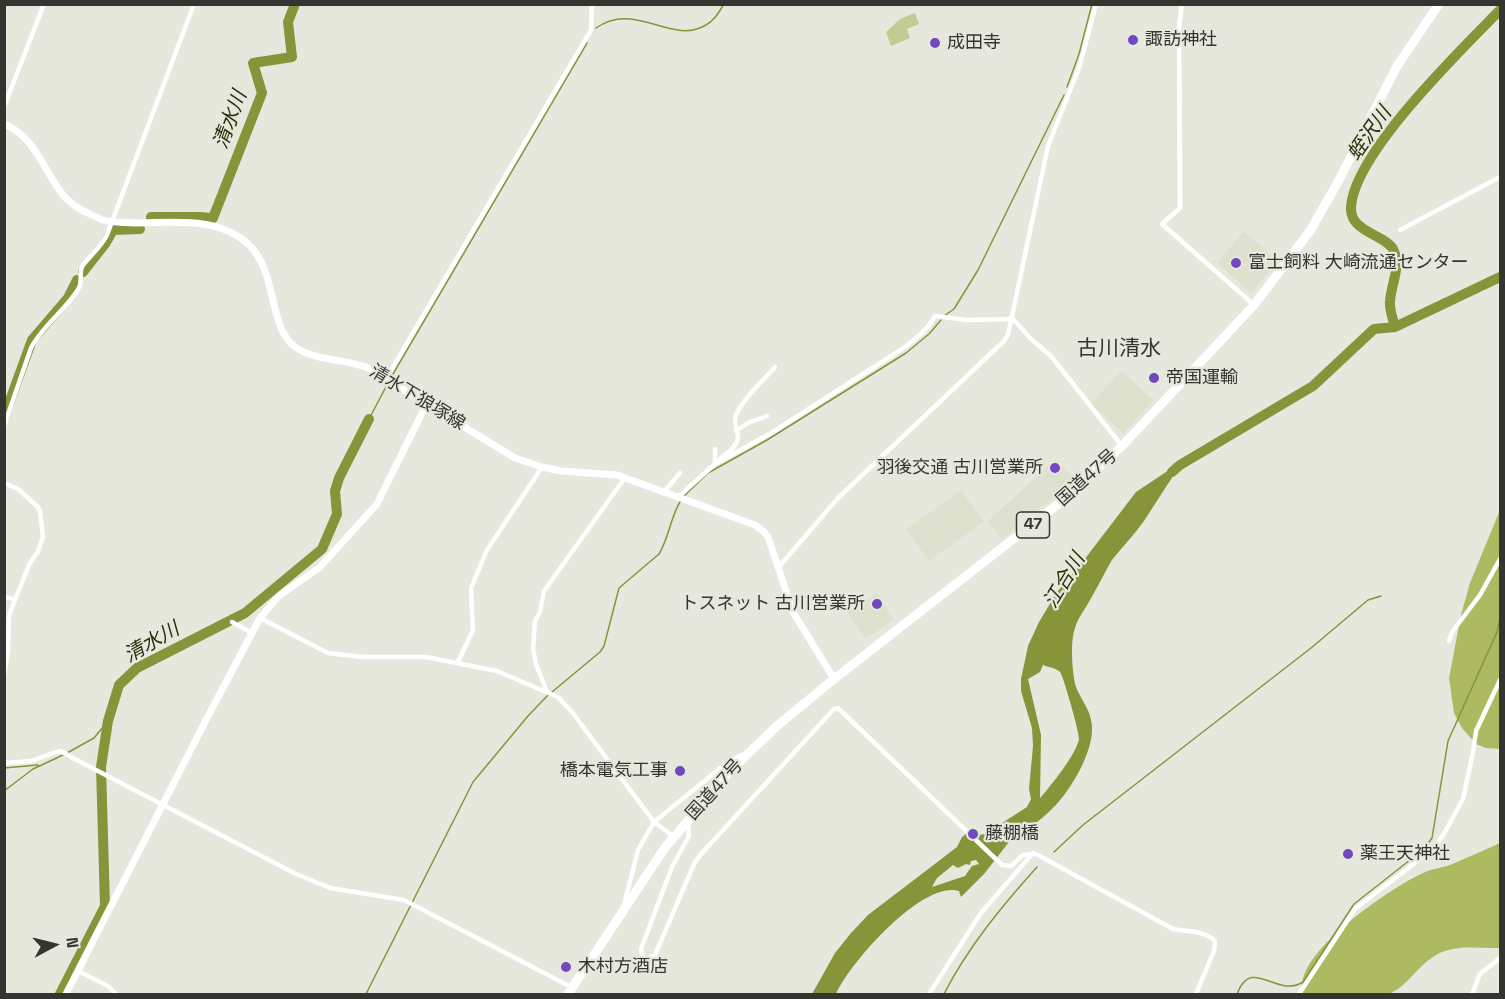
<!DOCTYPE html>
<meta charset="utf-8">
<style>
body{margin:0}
#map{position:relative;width:1505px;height:999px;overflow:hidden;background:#e6e8dd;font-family:"Space Grotesk",sans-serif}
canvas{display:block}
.frame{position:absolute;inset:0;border:6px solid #343530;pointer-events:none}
.north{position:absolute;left:24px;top:915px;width:60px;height:60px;-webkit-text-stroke:4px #e6e8dd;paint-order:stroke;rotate:83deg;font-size:16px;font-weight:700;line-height:24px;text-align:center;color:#343530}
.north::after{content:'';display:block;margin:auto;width:21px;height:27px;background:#343530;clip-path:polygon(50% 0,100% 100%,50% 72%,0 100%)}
</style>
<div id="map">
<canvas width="1505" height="999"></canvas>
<div class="frame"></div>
<div class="north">N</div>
</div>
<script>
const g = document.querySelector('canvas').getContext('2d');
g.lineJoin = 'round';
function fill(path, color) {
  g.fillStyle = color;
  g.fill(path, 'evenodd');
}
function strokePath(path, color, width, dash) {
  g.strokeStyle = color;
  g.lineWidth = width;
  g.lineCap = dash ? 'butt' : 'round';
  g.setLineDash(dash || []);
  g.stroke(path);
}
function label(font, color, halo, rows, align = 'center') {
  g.font = font + ' "Space Grotesk","Noto Sans JP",sans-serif';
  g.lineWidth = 4.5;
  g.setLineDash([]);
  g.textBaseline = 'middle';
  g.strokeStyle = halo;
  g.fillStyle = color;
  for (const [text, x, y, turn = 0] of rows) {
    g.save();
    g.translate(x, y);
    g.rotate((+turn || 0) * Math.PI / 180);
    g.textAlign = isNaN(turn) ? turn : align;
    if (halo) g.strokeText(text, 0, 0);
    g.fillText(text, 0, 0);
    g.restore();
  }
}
const built = new Path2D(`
 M1244 231 1278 261 1251 293 1217 263Z
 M1121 371 1154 400 1123 433 1091 404Z
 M1056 459 1075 480 1002 539 988 521Z
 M961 490 984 522 929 561 906 529Z
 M877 593 894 619 865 639 847 612Z`);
const green = new Path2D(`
 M915 13 919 24 907 29 910 38 891 46 886 32 900 19Z`);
const forest = new Path2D(`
 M1500 510V749L1486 748 1476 744 1462 728 1454 713 1449 678 1461 615 1470 583Z
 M1500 843V948C1477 949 1454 943 1433 957 1417 967 1408 985 1391 993 1382 997 1317 994 1303 994 1290 955 1392 887 1423 873 1431 869 1441 868 1450 865 1467 858 1484 850 1500 843Z`);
const water = new Path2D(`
 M1184 460C1170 480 1157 501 1144 521 1134 535 1122 547 1112 560 1104 573 1098 587 1090 600 1085 610 1078 617 1075 628 1070 641 1072 673 1076 687 1080 698 1089 708 1091 720 1098 746 1070 792 1052 809 1040 821 1026 830 1013 841L1009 842 984 874 961 897 959 891C922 880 849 964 836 994H812L835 953 851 933 868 915 957 847 962 837 969 832 979 835 985 834 1027 807 1031 799 1029 789 1033 746 1032 728 1021 691V679L1028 646 1039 622 1057 592 1084 560 1136 492ZM1043 665C1048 667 1056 668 1060 672 1063 675 1080 734 1079 739 1077 753 1050 787 1040 798L1041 735 1028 679 1040 672ZM976 860 979 864 972 866 965 876 932 887 937 878 953 865 958 868 966 864 970 865 971 861Z`);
const stream = new Path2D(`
 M596 28C636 0 671 46 706 25 714 21 719 12 724 4
 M1067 87 1079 54 1092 4
 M944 316 954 309 978 270 1064 95
 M390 379 587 43
 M369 419 388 383
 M684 496 708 473 767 440 906 353 929 334 941 320
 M552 692 600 652 604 646 619 588 659 554C669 538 670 518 681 500
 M67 753 94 738 108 721
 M4 768 38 765
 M4 791 33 769 63 755
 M1054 852 1083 825 1311 648 1368 600 1381 596
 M366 994 473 782 528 716 548 695
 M944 994C968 947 1002 906 1037 867
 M1237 994C1252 955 1276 999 1303 982L1354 904 1424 849 1432 838 1448 741 1497 632 1500 618`);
const river = new Path2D(`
 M151 217H199L213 218 262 93 253 63 292 57 288 22 295 4
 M83 272 105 244 113 230 140 229
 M1395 327C1393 319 1389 309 1390 301 1391 285 1401 267 1394 251 1388 235 1350 233 1351 208 1353 154 1462 49 1500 10
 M4 417 32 340 68 298 77 280
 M1172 472 1180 465 1313 386 1374 329 1395 327 1500 277
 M60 994 105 906 101 767 108 721 119 685 137 668 245 613 322 549 337 514 335 491 339 478 369 419`);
const street = new Path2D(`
 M1182 4 1179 26 1180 208 1162 224 1253 304
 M4 107 44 4
 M1400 230 1500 177
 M386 379 591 30 592 4
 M4 426 31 348C43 325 66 310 79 288 83 280 78 272 83 265 91 255 101 247 107 235L194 4
 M736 431 748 423 767 416
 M715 449V464
 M717 462C723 455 733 451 737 442 741 433 732 424 736 415 744 397 762 382 775 367
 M4 483 18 489 38 507 40 511 43 537 38 551 29 565 9 615 8 651 4 675
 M663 493 680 473
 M677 498 715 464 773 432 902 349C915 339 927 331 935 316L966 320 1013 319 1031 339 1051 356 1122 446
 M778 568 838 498 1004 341 1008 335 1048 146 1079 68 1096 4
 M4 597 14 599
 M260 618 328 653 362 657H426L497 671 558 697 572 712 654 822 673 836
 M232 622 252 633
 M1449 641 1452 632 1480 595 1500 559
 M458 662 473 630 471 588 487 550 542 467
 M547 692 536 664 533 649 535 621 540 612 544 591 624 479
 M4 763 31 761 59 751 65 753 71 757 294 873 330 888 404 900 571 987
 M688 824 689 836 672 867 641 949 642 955 646 959 655 955 695 862 702 853 834 709 838 708 1002 865 1011 866 1023 855 1036 854 1173 929C1188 932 1204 930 1215 941L1214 951 1196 994
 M624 905 638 850 654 822 729 761 744 754
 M78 971 108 986 116 994
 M929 994 981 913 1033 853
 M1299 994 1355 909 1433 849 1445 832 1463 799 1473 752 1476 731 1500 680
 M1472 994 1480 974 1500 958`);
const secondary = new Path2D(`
 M4 124C37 138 43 171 64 196 74 208 90 214 103 220 113 223 124 222 135 223 173 223 218 216 248 244 279 272 267 331 298 349 319 361 346 359 368 368L515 458 542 467 561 471 617 475 755 525 763 531 768 537 793 612 834 679
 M66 994 206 720 260 618 279 596 320 567 377 504 426 405`);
const highway = new Path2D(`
 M568 994 664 849 730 771 777 726 834 679 1062 501 1122 446 1254 305 1310 231 1339 180 1397 66 1439 4`);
const markers = [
 [1133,40,6,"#7248c0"],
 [935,43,6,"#7248c0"],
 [1236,263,6,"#7248c0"],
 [1154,378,6,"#7248c0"],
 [1055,468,6,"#7248c0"],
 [877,604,6,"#7248c0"],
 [680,771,6,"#7248c0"],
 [973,834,6,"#7248c0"],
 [1348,854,6,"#7248c0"],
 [566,967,6,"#7248c0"]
];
const shields = [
 [1033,525,33]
];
const shieldNames = [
 ["47",1033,525]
];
const poiNames = [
 ["諏訪神社",1145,40],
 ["成田寺",947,43],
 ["富士飼料 大崎流通センター",1248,263],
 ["帝国運輸",1166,378],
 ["羽後交通 古川営業所",1043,468,"right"],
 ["トスネット 古川営業所",865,604,"right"],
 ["橋本電気工事",668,771,"right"],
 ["藤棚橋",985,834],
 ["薬王天神社",1360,854],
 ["木村方酒店",578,967]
];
const streetNames = [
 ["清水下狼塚線",417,398,31],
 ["国道47号",1087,478,-42],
 ["国道47号",715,790,-48]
];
const waterNames = [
 ["清水川",231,120,-70],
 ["蛭沢川",1370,134,-55],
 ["江合川",1065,581,-59],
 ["清水川",152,643,-30]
];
const quarterNames = [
 ["古川清水",1119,349]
];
fill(built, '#dde1ce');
fill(green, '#c1cb93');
fill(forest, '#adba61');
fill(water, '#87943a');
strokePath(stream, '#87943a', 1.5);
strokePath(river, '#87943a', 10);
strokePath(street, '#fff', 4.5);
strokePath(secondary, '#fff', 7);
strokePath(highway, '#fff', 9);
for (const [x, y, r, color] of markers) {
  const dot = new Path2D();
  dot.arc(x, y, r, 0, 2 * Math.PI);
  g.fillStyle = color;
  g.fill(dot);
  strokePath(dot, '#e6e8dd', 2);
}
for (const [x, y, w] of shields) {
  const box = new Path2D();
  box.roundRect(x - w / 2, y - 13, w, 26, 4.5);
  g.fillStyle = '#e6e8dd';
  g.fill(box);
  strokePath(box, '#343530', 1.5);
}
label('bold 16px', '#343530', null, shieldNames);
label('18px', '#343530', '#e6e8dd', poiNames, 'left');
label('18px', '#343530', '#e6e8dd', streetNames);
label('italic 20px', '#2b3009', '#e6e8dd', waterNames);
label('21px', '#343530', '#e6e8dd', quarterNames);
</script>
